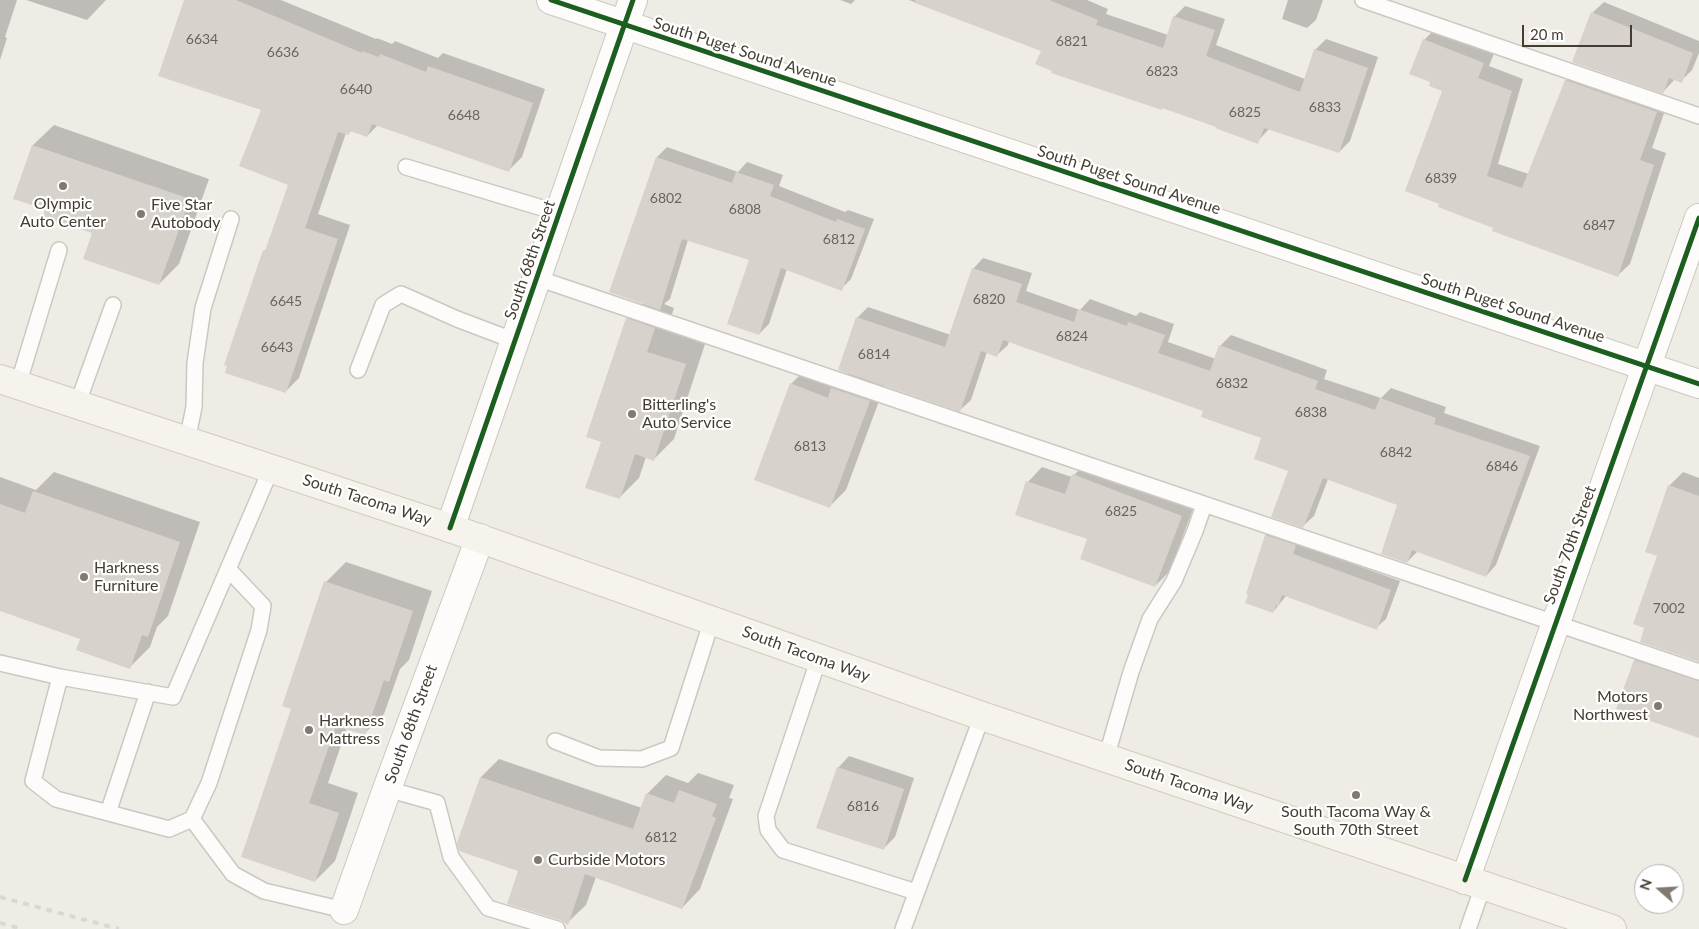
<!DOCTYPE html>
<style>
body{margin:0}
#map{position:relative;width:1699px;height:929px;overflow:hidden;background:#efece5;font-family:Lato,sans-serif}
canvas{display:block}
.north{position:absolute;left:1634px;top:864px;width:50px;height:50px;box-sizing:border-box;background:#fff;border:1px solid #b5b1ad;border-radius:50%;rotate:289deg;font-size:14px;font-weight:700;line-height:20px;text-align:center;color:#453d31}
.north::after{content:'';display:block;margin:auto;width:18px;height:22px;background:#807a70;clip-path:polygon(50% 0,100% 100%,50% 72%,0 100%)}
.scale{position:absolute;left:1522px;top:25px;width:110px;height:22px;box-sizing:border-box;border:2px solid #453d31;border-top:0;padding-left:6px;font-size:15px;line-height:18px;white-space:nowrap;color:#453d31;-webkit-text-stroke:4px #fff;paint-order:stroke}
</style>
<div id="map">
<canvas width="1699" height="929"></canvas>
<div class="north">N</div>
<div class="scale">20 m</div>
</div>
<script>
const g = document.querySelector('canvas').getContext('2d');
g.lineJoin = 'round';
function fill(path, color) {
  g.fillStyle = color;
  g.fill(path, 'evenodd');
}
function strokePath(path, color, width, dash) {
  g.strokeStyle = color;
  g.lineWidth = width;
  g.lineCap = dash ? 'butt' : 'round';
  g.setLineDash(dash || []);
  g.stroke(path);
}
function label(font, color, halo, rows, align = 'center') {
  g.font = font + ' Lato,sans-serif';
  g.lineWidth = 4.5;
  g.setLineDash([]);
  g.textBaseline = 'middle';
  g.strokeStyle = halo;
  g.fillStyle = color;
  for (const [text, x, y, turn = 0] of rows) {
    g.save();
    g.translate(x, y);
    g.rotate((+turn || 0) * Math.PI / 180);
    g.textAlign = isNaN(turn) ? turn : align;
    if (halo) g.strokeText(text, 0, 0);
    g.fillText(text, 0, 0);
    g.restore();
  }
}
const shadow = new Path2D(`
 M0 0H17L5 37 7 38 0 60Z
 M26 0H106L87 20Z
 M186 0H281L376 39 377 38 392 44 395 41 438 58 443 53 545 89 522 157 508 171 378 125 367 136 352 130 348 134 346 133 318 214 350 225 299 378 285 392 264 251 268 247 290 184 262 109Z
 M840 0H855L851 4Z
 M909 0H1087L1108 9 1106 14 1168 35 1174 17 1185 6 1225 19 1216 45 1305 79 1315 50 1326 39 1378 57 1350 141 1339 152 1269 129 1257 142 1217 126 1053 70 1042 50Z
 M1288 0H1323L1316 20 1307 28 1282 19Z
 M1604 2 1699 41V53L1692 70 1681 81 1675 79 1663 92 1592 13Z
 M1436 28 1495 51 1489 66 1523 79 1498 164 1529 174 1566 80 1578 68 1669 99 1652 148 1666 153 1630 264 1617 276 1494 228 1424 40Z
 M54 125 209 179 179 264 159 284 93 233 47 209 15 198 33 145Z
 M667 147 738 172 747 162 783 175 779 186 845 212 848 210 874 219 851 279 841 289 787 269 769 324 759 334 751 260 688 240 670 299 664 304 674 308 667 331 705 344 674 439 654 459 646 457 639 478 619 498 602 441 627 319 643 303 611 291 657 157Z
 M983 258 1032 273 1026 291 1080 310 1090 299 1136 316 1140 312 1174 324 1168 342 1216 359 1221 345 1231 335 1327 370 1324 379 1381 398 1391 388 1446 407 1444 413 1540 446 1496 565 1486 576 1418 551 1407 562 1399 504 1328 479 1314 516 1303 526 1290 471 1263 437 1205 410 1009 341 1008 345 997 355 987 352 971 400 960 410 885 385 846 490 830 506 791 384 807 368 840 381 849 372 857 318 868 307 951 335 973 269Z
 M1088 461 1196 501 1170 571 1155 586 1088 538 1016 514 1028 482 1042 467 1072 477Z
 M54 472 200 522 168 616 157 627 150 647 130 667 81 638 0 610V477L36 490Z
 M1683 472 1699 478V661L1646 627 1669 486Z
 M1276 526 1301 545 1400 581 1386 619 1376 628 1286 596 1273 612 1266 535Z
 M346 562 432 591 409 660 400 669 384 714 364 734 347 728 328 783 358 793 335 861 315 881 293 709 326 582Z
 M1649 646 1699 663V737L1635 660Z
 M849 756 914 778 895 837 884 848 838 768Z
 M499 759 642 808 647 794 666 775 688 783 698 773 734 785 729 798 733 799 700 889 682 908 596 877 586 905 567 923 520 871 458 843 481 777Z`);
const building = new Path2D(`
 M184 0H236L362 53V51L379 57 380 54 426 72 428 66 533 103 509 172 372 124 367 137 350 131 349 135 338 132 305 228 338 239 286 393 225 373 227 366 224 365 263 250 265 251 288 185 239 166 261 110 158 76Z
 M915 0H1049L1098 20 1096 25 1163 48 1173 16 1215 30 1206 56 1300 92 1314 49 1368 68 1339 153 1264 128 1258 144 1215 128 1216 127 1162 108V110L1051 73 1052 71 1035 64 1041 51 915 3Z
 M1591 12 1693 53 1682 83 1669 78 1663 94 1572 62Z
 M1423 39 1484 63 1478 78 1512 91 1487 176 1522 188 1565 80 1657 112 1640 160 1654 165 1618 277 1492 231 1493 228 1438 207 1439 204 1405 191 1442 91 1429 86 1430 82 1409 74Z
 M32 145 190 199 159 285 83 259 92 233 43 217 45 209 13 199Z
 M656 157 732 183 736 172 774 185 770 196 836 222 837 219 865 229 842 291 781 268 759 335 727 324 749 260 682 239 660 310 609 292Z
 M972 268 1022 284 1016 302 1074 322 1078 309 1127 326 1128 322 1165 335 1158 353 1210 371 1219 345 1318 381 1315 389 1375 410 1380 398 1436 418 1434 424 1530 456 1486 577 1412 550 1407 563 1381 554 1397 505 1323 478 1303 528 1271 517 1288 471 1254 459 1261 438 1201 417 1203 411 1003 340 997 357 981 351 960 412 838 370 856 317 945 347Z
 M626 318 655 328 647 352 686 364 654 461 635 454 620 499 585 488 601 442 586 437Z
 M790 383 828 398 831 388 870 401 830 508 754 480Z
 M1072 474 1182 516 1155 587 1080 559 1087 539 1015 515 1026 481 1065 494Z
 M1668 485 1699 496V662L1640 642 1644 628 1633 624 1657 556 1645 552Z
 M33 491 180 542 148 637 142 635 130 669 76 650 80 639 0 611V504L25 513Z
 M1265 535 1296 545 1293 554 1391 590 1377 630 1282 595 1278 606 1276 605 1273 613 1245 603 1248 595 1246 594Z
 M324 581 413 611 389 682 384 680 365 735 336 726 309 803 339 813 315 882 241 857 291 709 282 706Z
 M1634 660 1699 681V738L1616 709Z
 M837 767 904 789 884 850 816 828Z
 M480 777 633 829 646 793 674 803 679 790 717 804 712 816 716 818 682 909 585 874 568 925 560 920 507 904 518 871 459 851 457 843Z`);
const service = new Path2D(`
 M1363 0 1699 116
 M406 167 559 213
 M537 278 1699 672
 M358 370 383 305 401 294 457 319 515 341
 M18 385 59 250
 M77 405 113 305
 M187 441 194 407 195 363 203 308 231 219
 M819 658 766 816 768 830 783 850 916 892
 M0 663 60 677 173 697 271 469
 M60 677 33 781 56 799 169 829 192 819 209 783 259 630 263 606 228 569
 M555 741 599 758 642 759 671 748 712 620
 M1106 758 1131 672 1150 619 1174 581 1195 531 1204 505
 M387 789 437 803 451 857 488 908 557 929
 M108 813 148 692
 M192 819 233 874 264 891 344 910
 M903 929 982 716
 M1468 929 1483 886`);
const minor = new Path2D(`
 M450 528 633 0
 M1465 880 1699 218
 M344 910 387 789 480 538`);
const tertiary = new Path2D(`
 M551 0 1699 384`);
const secondary = new Path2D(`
 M0 379 450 528 982 716 1612 929`);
const rail = new Path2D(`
 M0 897 119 929
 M0 923 22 929`);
const cycleway = new Path2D(`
 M551 0 1699 384
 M450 528 633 0
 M1465 880 1699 218`);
const markers = [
 [63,186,5,"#807a70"],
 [141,214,5,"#807a70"],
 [632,414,5,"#807a70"],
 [84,577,5,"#807a70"],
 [1658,706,5,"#807a70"],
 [309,730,5,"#807a70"],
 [1356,795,5,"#807a70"],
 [538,860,5,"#807a70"]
];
const numberNames = [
 ["6634",202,39],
 ["6821",1072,41],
 ["6636",283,52],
 ["6823",1162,71],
 ["6640",356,89],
 ["6833",1325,107],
 ["6825",1245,112],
 ["6648",464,115],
 ["6839",1441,178],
 ["6802",666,198],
 ["6808",745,209],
 ["6847",1599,225],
 ["6812",839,239],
 ["6820",989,299],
 ["6645",286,301],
 ["6824",1072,336],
 ["6643",277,347],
 ["6814",874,354],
 ["6832",1232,383],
 ["6838",1311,412],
 ["6813",810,446],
 ["6842",1396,452],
 ["6846",1502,466],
 ["6825",1121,511],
 ["7002",1669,608],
 ["6816",863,806],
 ["6812",661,837]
];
const streetNames = [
 ["South Puget Sound Avenue",745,52,18],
 ["South Puget Sound Avenue",1129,180,18],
 ["South 68th Street",530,260,-71],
 ["South Puget Sound Avenue",1513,308,18],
 ["South Tacoma Way",367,500,18],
 ["South 70th Street",1570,545,-70],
 ["South Tacoma Way",806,654,20],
 ["South 68th Street",411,724,-70],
 ["South Tacoma Way",1189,786,19]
];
const poiNames = [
 ["Olympic",63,204,"center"],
 ["Auto Center",63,222,"center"],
 ["Five Star",151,205],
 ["Autobody",151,223],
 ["Bitterling's",642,405],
 ["Auto Service",642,423],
 ["Harkness",94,568],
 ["Furniture",94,586],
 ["Motors",1648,697,"right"],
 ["Northwest",1648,715,"right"],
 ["Harkness",319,721],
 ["Mattress",319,739],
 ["South Tacoma Way &",1356,812,"center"],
 ["South 70th Street",1356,830,"center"],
 ["Curbside Motors",548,860]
];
fill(shadow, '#0003');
fill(building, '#d7d3cc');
strokePath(service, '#cbc8c1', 18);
strokePath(minor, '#cbc8c1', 30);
strokePath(tertiary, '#cbc8c1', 30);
strokePath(secondary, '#d0cbbc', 30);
strokePath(service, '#fdfcfb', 15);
strokePath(minor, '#fdfcfb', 28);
strokePath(tertiary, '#fdfcfb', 28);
strokePath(secondary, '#f6f3ec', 28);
strokePath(rail, '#d8d8d7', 4, [6, 6]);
strokePath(cycleway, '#1b5e20', 5);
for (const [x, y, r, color] of markers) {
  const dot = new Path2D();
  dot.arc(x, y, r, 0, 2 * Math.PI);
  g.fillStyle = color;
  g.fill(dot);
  strokePath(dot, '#fff', 2);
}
label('14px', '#6b6459', null, numberNames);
label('16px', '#453d31', '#fff', streetNames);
label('16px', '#453d31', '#fff', poiNames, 'left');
</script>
